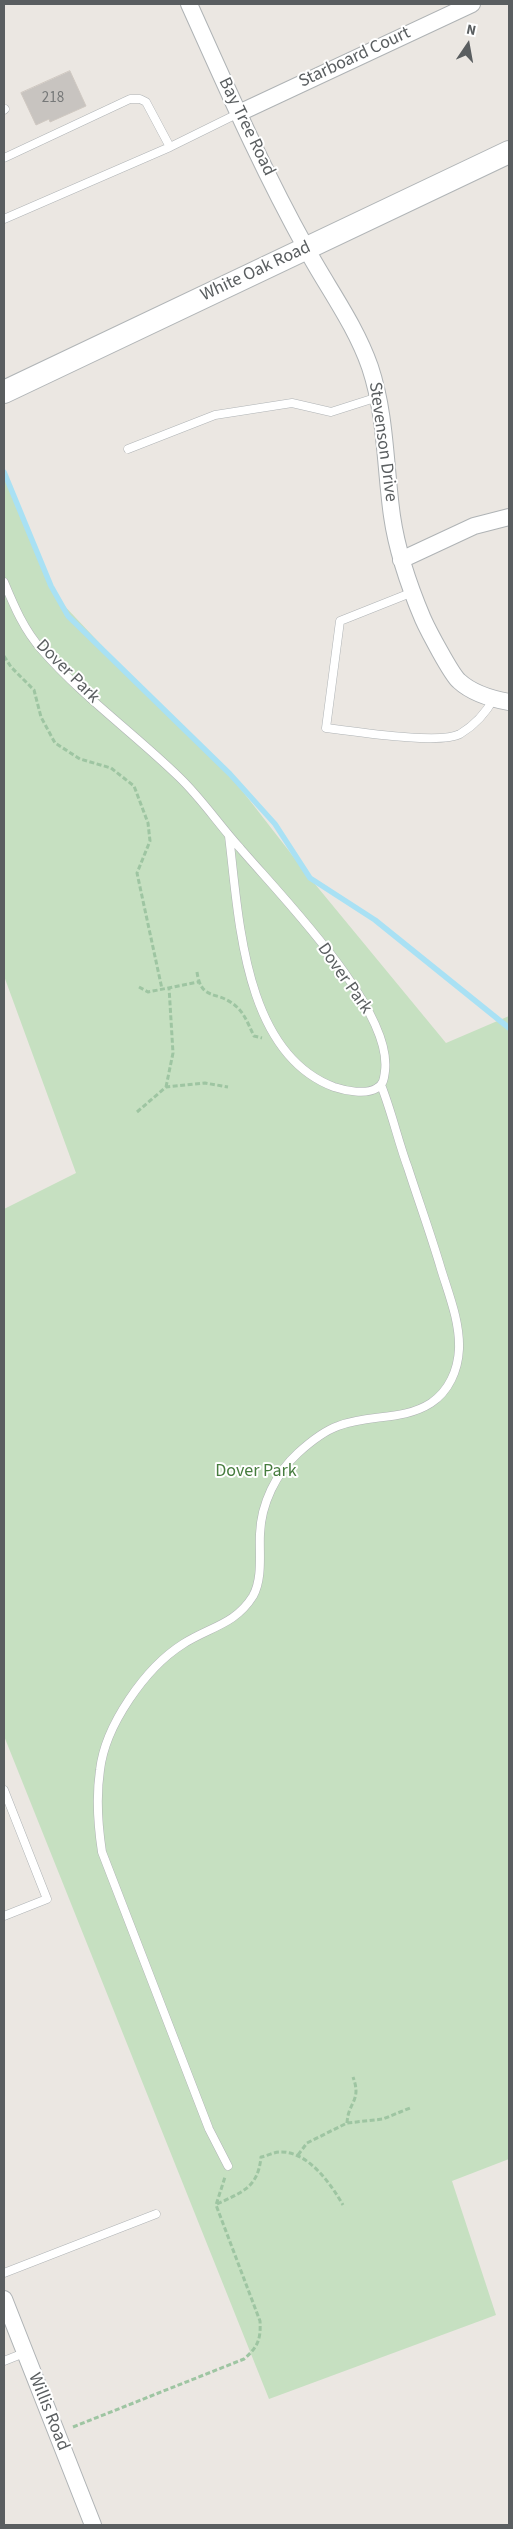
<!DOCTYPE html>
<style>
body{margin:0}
#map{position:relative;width:513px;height:2529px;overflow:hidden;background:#ebe7e2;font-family:"Source Sans 3",sans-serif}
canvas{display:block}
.frame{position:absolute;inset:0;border:5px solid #5a5e60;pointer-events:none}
.north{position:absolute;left:443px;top:20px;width:50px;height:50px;-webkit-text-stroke:4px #fff;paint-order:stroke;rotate:12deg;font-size:14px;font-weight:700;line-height:20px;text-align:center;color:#5a5e60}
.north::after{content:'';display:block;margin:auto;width:18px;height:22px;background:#5a5e60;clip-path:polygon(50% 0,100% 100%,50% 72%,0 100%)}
</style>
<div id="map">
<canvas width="513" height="2529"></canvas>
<div class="frame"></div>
<div class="north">N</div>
</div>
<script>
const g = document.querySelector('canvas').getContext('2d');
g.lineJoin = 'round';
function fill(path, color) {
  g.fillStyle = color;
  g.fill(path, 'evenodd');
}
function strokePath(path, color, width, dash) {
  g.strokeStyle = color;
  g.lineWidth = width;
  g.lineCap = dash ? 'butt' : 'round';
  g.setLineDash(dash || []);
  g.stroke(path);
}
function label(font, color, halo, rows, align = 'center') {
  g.font = font + ' "Source Sans 3",sans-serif';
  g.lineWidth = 4;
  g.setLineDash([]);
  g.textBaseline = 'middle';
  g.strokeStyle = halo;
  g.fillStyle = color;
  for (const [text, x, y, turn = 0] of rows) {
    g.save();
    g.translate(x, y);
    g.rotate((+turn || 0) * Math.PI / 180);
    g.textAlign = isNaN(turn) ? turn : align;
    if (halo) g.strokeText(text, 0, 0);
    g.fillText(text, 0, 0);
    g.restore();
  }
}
const green = new Path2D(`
 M4 472 58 599 142 688 230 775 310 878 446 1043 509 1016V2159L452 2181 496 2315 269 2399 4 1736V1209L76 1173 4 976Z`);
const stream = new Path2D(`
 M4 472 51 586 68 616 230 774 275 824 310 878 375 920 509 1028`);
const building = new Path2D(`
 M70 71 86 106 50 122 49 119 36 125 21 93Z`);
const path = new Path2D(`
 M4 656 11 667 34 690 41 717 55 743 80 759 111 768 134 786 148 823 150 841 137 873 162 989
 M197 972C201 1000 215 991 232 1003 244 1011 248 1024 254 1036L262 1038
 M139 987 148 992 198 982
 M166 1087 173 1053 169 987
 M137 1112 166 1087 205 1083 228 1087
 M347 2123C348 2102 362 2101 353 2077
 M298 2155 307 2143 347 2123 383 2119 410 2108
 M217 2204C242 2192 258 2188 261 2157 267 2156 274 2152 280 2152 308 2151 331 2184 343 2205
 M73 2427 244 2359C258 2347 261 2339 260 2321L216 2205 225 2177`);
const lane = new Path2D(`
 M4 110 5 109
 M4 158 130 99H140L146 102 170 147
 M4 219 170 147 239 113
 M128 449 215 415 292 403 331 412 378 397
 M4 582C14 606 24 630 42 650 83 697 135 734 179 777 202 799 219 825 240 848 280 895 393 1009 385 1071 384 1078 384 1084 377 1088 366 1095 346 1091 334 1087 243 1053 239 917 229 836
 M413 592 340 621 326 728C352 731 440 745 460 734 475 725 486 713 494 698
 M4 1790 47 1899 4 1916
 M228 2166 209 2129 102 1852C98 1826 96 1797 100 1770 105 1726 145 1668 183 1644 209 1627 235 1625 253 1596 263 1578 259 1553 260 1534 261 1504 276 1473 298 1453 309 1443 324 1431 338 1426 369 1414 403 1421 431 1403 449 1391 458 1370 459 1349 460 1322 449 1295 441 1269 431 1235 419 1202 408 1168 398 1141 392 1113 381 1085
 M4 2273 156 2214
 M4 2361 24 2353`);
const street = new Path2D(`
 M189 4C226 86 262 169 306 248 327 287 355 324 370 367 386 415 385 466 392 516 397 551 409 586 423 619 428 630 451 674 459 681 472 693 492 699 509 702
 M239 113 472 4
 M401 560 474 526 509 517
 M4 2299 93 2525`);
const secondary = new Path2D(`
 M4 392 509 152`);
const numberNames = [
 ["218",53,99]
];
const streetNames = [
 ["Starboard Court",355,58,-25],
 ["Bay Tree Road",246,127,64],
 ["White Oak Road",256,272,-25],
 ["Stevenson Drive",382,442,82],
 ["Dover Park",67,672,45],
 ["Dover Park",344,979,55],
 ["Willis Road",48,2412,68]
];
const parkNames = [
 ["Dover Park",256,1472]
];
fill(green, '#c6e0c1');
strokePath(stream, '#a9e1f4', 5.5);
fill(building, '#c8c4c0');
strokePath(building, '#cfc8c1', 1);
strokePath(lane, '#afb3b5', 9);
strokePath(street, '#afb3b5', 18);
strokePath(secondary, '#b1b5b7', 24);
strokePath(path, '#9ec5a2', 3, [5, 2.5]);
strokePath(lane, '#fff', 8);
strokePath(street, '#fff', 16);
strokePath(secondary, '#fff', 22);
label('15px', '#767878', null, numberNames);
label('18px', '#5a5e60', '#fff', streetNames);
label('18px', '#467c3e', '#fff', parkNames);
</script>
